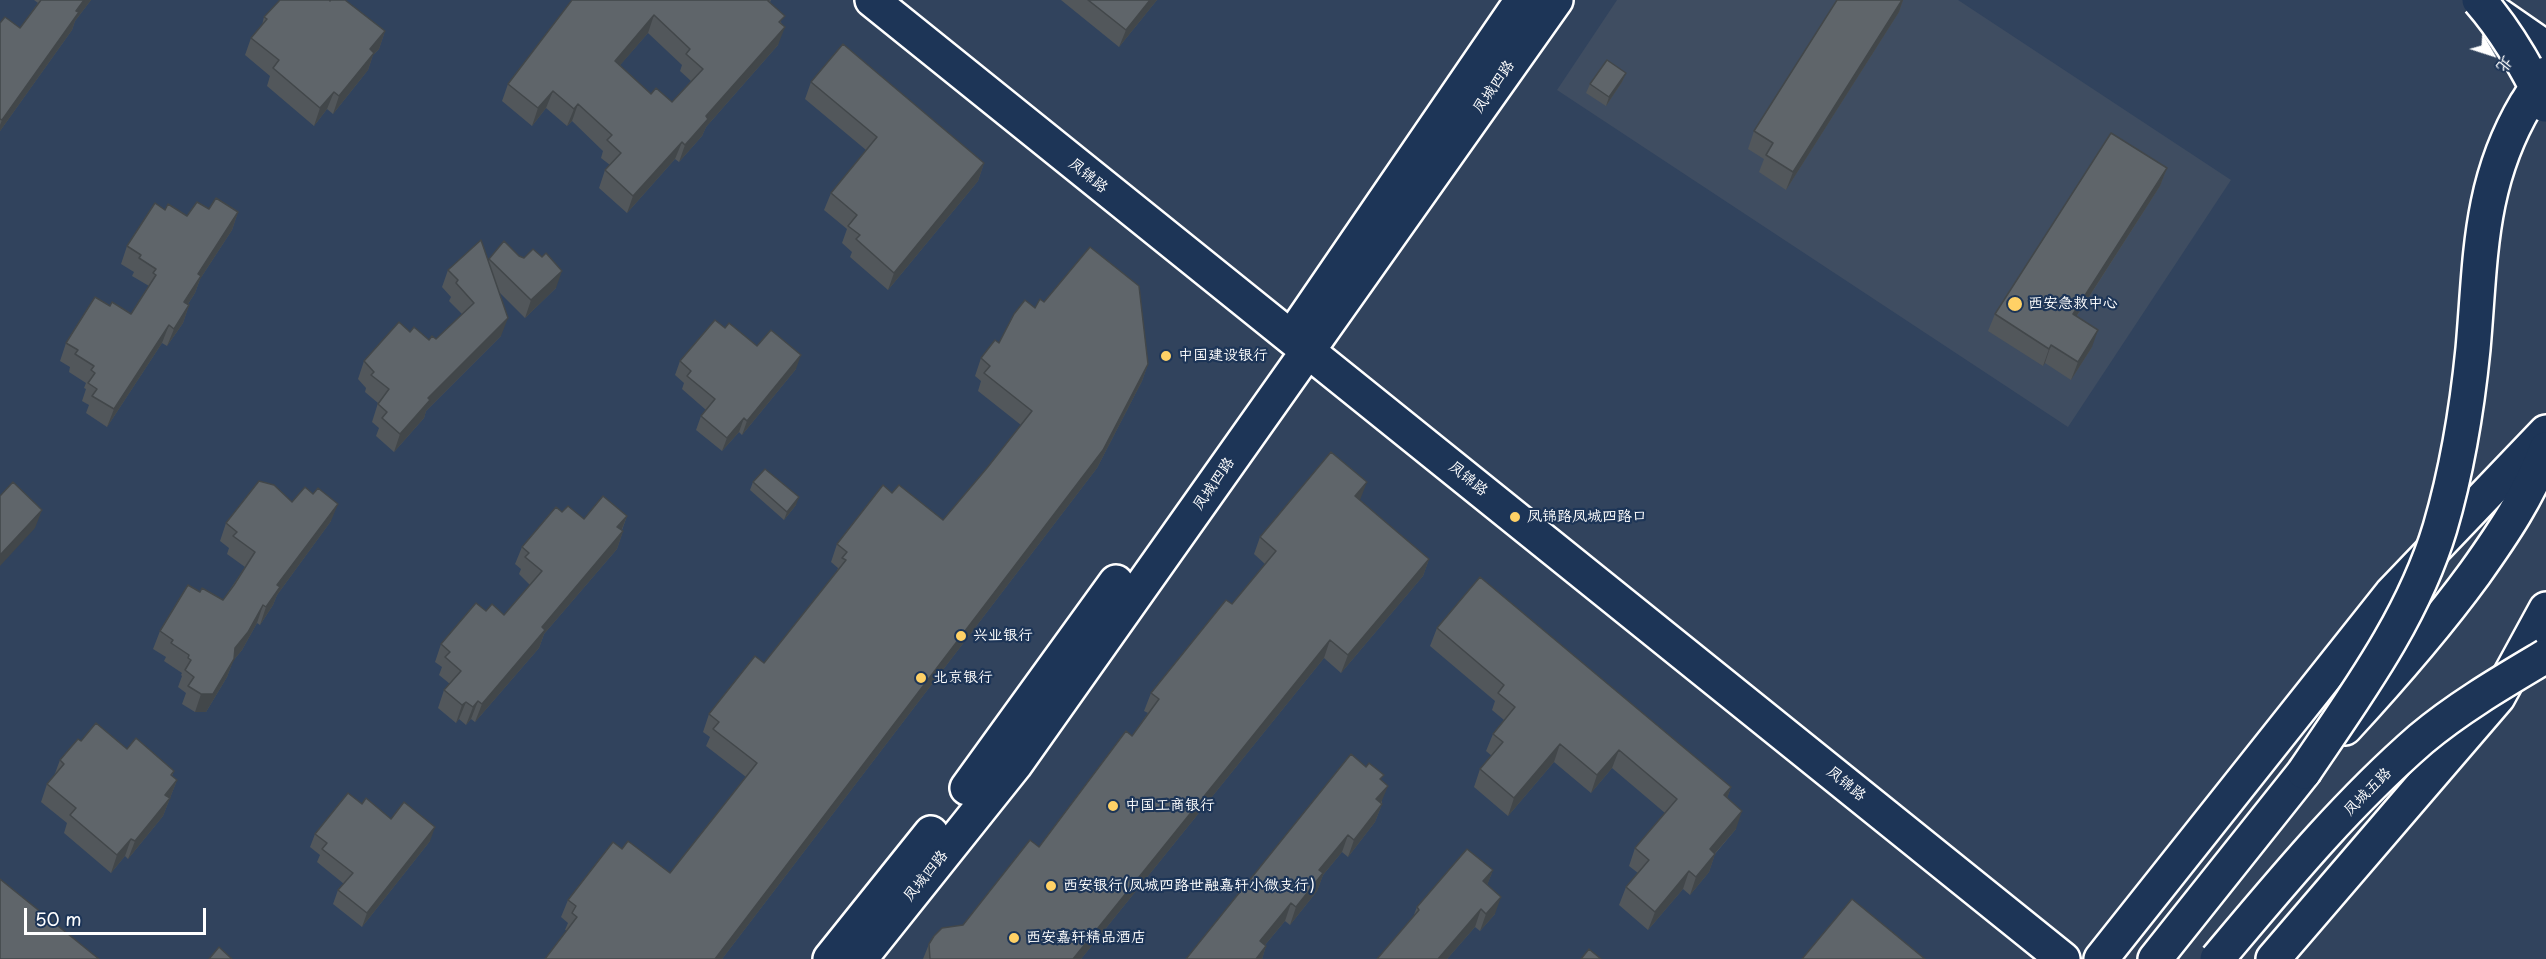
<!DOCTYPE html>
<meta charset="utf-8">
<style>
body{margin:0}
#map{position:relative;width:2546px;height:959px;overflow:hidden;background:#31435d;font-family:"Playpen Sans","LXGW WenKai TC",sans-serif}
canvas{display:block}
.north{position:absolute;left:2462px;top:24px;width:60px;height:60px;-webkit-text-stroke:4px #1d3557;paint-order:stroke;rotate:129deg;font-size:16px;font-weight:700;line-height:24px;text-align:center;color:#fff}
.north::after{content:'';display:block;margin:auto;width:21px;height:27px;background:#fff;clip-path:polygon(50% 0,100% 100%,50% 72%,0 100%)}
.scale{position:absolute;left:24px;top:908px;width:182px;height:27px;box-sizing:border-box;border:3px solid #fff;border-top:0;padding-left:8px;font-size:18px;line-height:21px;white-space:nowrap;color:#fff;-webkit-text-stroke:4px #1d3557;paint-order:stroke}
</style>
<div id="map">
<canvas width="2546" height="959"></canvas>
<div class="north">北</div>
<div class="scale">50 m</div>
</div>
<script>
const g = document.querySelector('canvas').getContext('2d');
g.lineJoin = 'round';
function fill(path, color) {
  g.fillStyle = color;
  g.fill(path, 'evenodd');
}
function strokePath(path, color, width, dash) {
  g.strokeStyle = color;
  g.lineWidth = width;
  g.lineCap = dash ? 'butt' : 'round';
  g.setLineDash(dash || []);
  g.stroke(path);
}
function label(font, color, halo, rows, align = 'center') {
  g.font = font + ' "Playpen Sans","LXGW WenKai TC",sans-serif';
  g.lineWidth = 4.5;
  g.setLineDash([]);
  g.textBaseline = 'middle';
  g.strokeStyle = halo;
  g.fillStyle = color;
  for (const [text, x, y, turn = 0] of rows) {
    g.save();
    g.translate(x, y);
    g.rotate((+turn || 0) * Math.PI / 180);
    g.textAlign = isNaN(turn) ? turn : align;
    if (halo) g.strokeText(text, 0, 0);
    g.fillText(text, 0, 0);
    g.restore();
  }
}
const built = new Path2D(`
 M1617 0H1958L2231 180 2068 427 1557 90Z`);
const secondary = new Path2D(`
 M872 0 2063 959
 M2488 8 2546 48
 M1301 323 1522 0
 M967 788 1116 582
 M830 959 931 833
 M860 959 1015 765 1556 0
 M2101 959 2391 594 2546 432
 M2273 959 2498 697 2546 609`);
const primary = new Path2D(`
 M2155 959 2304 772`);
const highway = new Path2D(`
 M2345 728C2391 678 2435 628 2475 573 2502 535 2530 494 2546 449`);
const primaryBridge = new Path2D(`
 M2217 959C2281 883 2345 805 2421 739 2459 707 2504 681 2546 656`);
const highwayBridge = new Path2D(`
 M2479 0C2507 32 2527 67 2545 105
 M2304 772C2356 695 2413 618 2440 528 2457 470 2467 409 2473 349 2481 260 2478 185 2526 104 2533 94 2538 82 2546 74`);
const wall = new Path2D(`
 M34 0H91L75 21 72 30 0 131V23L20 28 38 3Z
 M572 0H771L770 2 782 24 778 45 706 127 702 136 679 162 675 159 627 213 599 188 605 170 610 165 601 158 603 151 572 121 567 126 546 108 532 126 502 101 508 84ZM648 33 682 65 680 71 691 81 672 102 651 94 620 65Z
 M1061 0H1157L1119 47Z
 M1837 0H1903L1899 12 1786 190 1759 172 1764 159 1748 149 1754 131Z
 M264 17 385 31 379 49 373 55 368 70 333 114 327 109 314 126 267 86 270 76 245 55 251 38 262 25Z
 M1626 73 1622 82 1606 106 1586 93 1590 84Z
 M811 82 984 163 978 181 888 290 850 257 852 252 842 243 847 229 824 210 831 193 866 150 805 99Z
 M2167 168 2160 186 2077 316 2092 347 2071 380 2045 363 2043 366 1988 331 1995 314Z
 M209 209 238 212 232 230 200 279 195 293 188 304 189 305 183 323 167 346 162 343 107 427 86 413 89 405 82 401 86 389 84 388 86 383 69 372 70 367 60 361 66 343 110 306 131 314 149 286 132 276 134 272 121 264 127 246 165 210 187 216Z
 M519 256 556 288 525 318 499 292 501 336 426 411 424 418 394 452 376 436 379 428 372 422 378 403 365 392 366 388 358 379 364 361 410 332 429 340 436 339 462 314 449 301 451 297 442 287 448 270 488 262 489 259Z
 M1044 302 1148 364 1142 381 1097 468 722 959 565 930 568 923 561 917 568 900 622 849 670 873 746 777 706 746 710 737 703 732 709 714 764 663 837 571 838 568 831 562 837 544 892 493 943 520 987 468 1021 425 978 391 981 381 975 376 981 358 999 343 1035 308Z
 M725 328 796 369 742 435 739 432 722 451 696 430 701 416 706 410 682 389 684 383 675 375 680 361Z
 M753 482 796 505 784 520 750 490Z
 M1360 501 1429 559 1423 576 1341 673 1324 658 1081 959H923L929 944 963 925 1039 847 1132 736 1148 713 1144 711 1151 693 1232 604 1265 564 1254 554 1260 537Z
 M292 502 331 521 277 595 273 605 260 625 257 623 242 650 233 661 227 677 206 712H195L182 704 186 693 178 687 182 676 181 675 182 673 164 661 166 657 153 649 160 631 200 592 223 600 245 567 227 554 229 548 220 541 226 523Z
 M562 512 584 519 627 516 622 530 623 531 617 549 544 634 539 648 475 722 471 719 466 725 459 719 456 723 438 708 444 690 450 684 439 675 442 667 435 662 441 644 486 611 504 615 530 585 519 574 521 569 515 564 522 547Z
 M1437 628 1731 787 1727 798 1736 829 1715 854 1709 872 1690 895 1683 889 1648 930 1619 905 1626 887 1638 873 1629 866 1635 848 1665 813 1612 768 1591 793 1554 762 1508 816 1474 787 1480 769 1492 756 1486 751 1493 734 1504 720 1492 710 1495 701 1430 646Z
 M81 741 127 749 174 771 172 776 177 780 163 816 128 859 125 856 111 873 64 833 67 823 41 802 47 784 54 776 60 760Z
 M1382 781V804L1375 822 1348 857 1342 852 1323 875 1317 891 1290 925 1285 921 1265 945 1266 946 1262 959H1186Z
 M362 804 430 841 362 927 333 904 338 890 344 884 317 862 320 855 310 847 315 834Z
 M1493 870 1487 885 1495 914 1480 931 1475 927 1447 959H1377L1413 917 1417 907Z`);
const shadedWall = new Path2D(`
 M84 0H91L75 21 72 30 0 131V125L2 120Z
 M1150 0H1157L1119 47 1126 30Z
 M1902 0H1903L1899 12 1786 190 1793 172Z
 M654 15 648 33 609 78 615 61Z
 M785 27 778 45 706 127 702 136 679 162 685 145 706 116Z
 M385 31 379 49 373 55 368 70 333 114 339 96 370 49Z
 M1626 73 1622 82 1606 106 1609 97Z
 M553 91 546 108 532 126 538 108Z
 M334 92 327 109 314 126 320 108Z
 M578 104 572 121 567 126 574 109Z
 M682 142 675 159 627 213 633 196Z
 M984 163 978 181 888 290 894 273Z
 M2167 168 2160 186 2067 331 2073 314Z
 M238 212 232 230 200 279 195 293 178 319 184 302 198 274Z
 M562 271 556 288 525 318 531 300Z
 M189 305 183 323 167 346 174 329Z
 M508 318 501 336 426 411 424 418 394 452 400 434 428 398Z
 M169 325 162 343 107 427 114 409Z
 M2098 330 2092 347 2071 380 2078 362Z
 M2051 345 2045 363 2043 366 2049 349Z
 M801 355 796 369 742 435 747 421Z
 M1148 364 1142 381 1097 468 722 959H715Z
 M744 418 739 432 722 451 727 438Z
 M1367 482 1360 500 1348 514 1355 496Z
 M799 497 796 505 784 520 787 512Z
 M338 504 331 521 277 595 273 605 260 625 266 607 277 585Z
 M42 510 35 528 0 566V555Z
 M627 516 620 534 617 527Z
 M623 531 617 549 544 634 539 648 475 722 482 704 542 627Z
 M1429 559 1423 576 1341 673 1348 655Z
 M263 605 257 623 242 650 233 661 227 677 206 712H195L201 694 235 648Z
 M1330 640 1324 658 1081 959H1073Z
 M478 701 471 719 466 725 473 707Z
 M466 702 459 719 456 723 462 705Z
 M1560 744 1554 762 1508 816 1514 798Z
 M1619 750 1612 768 1591 793 1597 775Z
 M177 780 163 816 128 859 135 841 165 795Z
 M1388 786 1381 803 1376 799Z
 M1731 787 1725 804 1724 795Z
 M1382 804 1375 822 1348 857 1354 840Z
 M1742 811 1736 829 1703 867 1710 849Z
 M435 827 430 841 362 927 367 913Z
 M1348 835 1342 852 1323 875 1317 891 1290 925 1296 907 1319 870Z
 M131 839 125 856 111 873 117 855Z
 M1715 854 1709 872 1690 895 1696 877Z
 M1493 870 1486 888 1483 881Z
 M1689 871 1683 889 1648 930 1655 912Z
 M1501 897 1495 914 1480 931 1486 914Z
 M1291 903 1285 921 1254 958 1260 941Z
 M1481 909 1475 927 1447 959H1438Z
 M1266 946 1262 959H1256Z`);
const building = new Path2D(`
 M41 0H84L76 11 79 12 2 120 0 119V23L5 17 20 28Z
 M280 0H329L330 1 331 0H345L385 31 370 49 374 53 339 96 334 92 320 108 273 68 279 60 251 38 267 19 264 17Z
 M572 0H769L768 1 785 16 779 22 785 27 706 116 708 119 685 145 682 142 633 196 605 170 621 153 607 140 612 135 578 104 574 109 553 91 538 108 508 84ZM654 15 690 49 686 54 703 69 672 102 656 88 651 94 615 61Z
 M1088 0H1150L1126 30Z
 M1837 0H1902L1793 172 1766 155 1773 143 1754 131Z
 M843 44 984 163 894 273 856 239 860 235 848 226 857 215 831 193 877 137 811 82Z
 M1607 60 1626 73 1609 97 1590 84Z
 M2111 133 2167 168 2073 314 2098 330 2078 362 2051 345 2049 349 1995 314Z
 M216 198 238 212 198 274 201 276 184 302 189 305 174 329 169 325 114 409 92 396 97 389 88 383 95 373 91 370 94 366 75 354 78 350 66 343 95 297 110 306 112 302 131 314 156 275 153 273 156 269 139 258 141 255 127 246 155 203 165 210 168 204 187 216 197 202 209 209Z
 M481 240 508 318 428 398 430 400 400 434 382 418 387 412 378 404 389 389 371 375 374 372 364 361 399 322 410 332 414 327 429 340 432 336 436 339 474 303 456 283 458 280 448 270Z
 M504 241 519 256 524 258 533 249 542 257 546 253 562 271 531 300 489 259Z
 M1090 247 1139 286 1148 364 1103 450 715 959H545L577 917 572 913 576 906 568 900 613 842 622 849 628 841 670 873 757 763 713 729 719 722 709 714 755 656 764 663 846 560 842 558 847 552 837 544 883 485 892 493 899 485 943 520 987 468 1032 411 984 373 990 366 981 358 995 340 999 343 1014 314 1025 300 1035 308 1040 299 1044 302Z
 M715 320 725 328 729 323 757 346 771 330 801 355 747 421 744 418 727 438 701 416 715 399 687 376 691 371 680 361Z
 M1331 452 1367 482 1355 496 1429 559 1348 655 1330 640 1073 959H930L929 944 934 936 942 928 963 925 1030 840 1039 847 1126 731 1132 736 1159 699 1151 693 1226 600 1232 604 1276 551 1260 537Z
 M765 469 799 497 787 512 753 482Z
 M259 481 274 485 292 502 305 487 313 494 318 488 338 504 277 585 280 587 266 607 263 605 248 632 235 648 234 659 213 694H201L188 686 194 677 185 670 191 660 188 658 189 655 171 643 173 640 160 631 188 585 200 592 202 588 223 600 234 585 255 552 233 536 237 532 226 523Z
 M13 482 42 510 0 555V496Z
 M603 496 627 516 617 527 623 531 542 627 545 630 482 704 478 701 473 707 466 702 462 705 444 690 461 671 445 657 450 652 441 644 476 603 486 611 492 604 504 615 542 571 525 557 529 553 522 547 556 507 562 512 568 506 584 519Z
 M1480 577 1731 787 1724 795 1742 811 1710 849 1715 854 1696 877 1689 871 1655 912 1626 887 1649 860 1635 848 1677 799 1619 750 1597 775 1560 744 1514 798 1480 769 1503 742 1493 734 1515 707 1498 693 1504 685 1437 628Z
 M96 723 127 749 136 738 174 771 171 775 177 780 165 795 170 798 135 841 131 839 117 855 70 815 76 808 47 784 64 764 60 760 78 739 81 741Z
 M1351 754 1366 767 1369 763 1384 775 1380 779 1388 786 1376 799 1382 804 1354 840 1348 835 1319 870 1323 873 1296 907 1291 903 1260 941 1266 946 1256 959H1186Z
 M348 793 362 804 366 798 391 819 404 802 435 827 367 913 338 890 353 873 322 849 327 843 315 834Z
 M1467 849 1493 870 1483 881 1501 897 1486 914 1481 909 1438 959H1377L1419 910 1417 907Z
 M0 879 99 959H0Z
 M1852 899 1925 959H1802Z
 M219 947 232 959H209Z
 M1589 949 1601 959H1581Z`);
const markers = [
 [2015,304,8,"#ffd166"],
 [1166,356,6,"#ffd166"],
 [1515,517,6,"#ffd166"],
 [961,636,6,"#ffd166"],
 [921,678,6,"#ffd166"],
 [1113,806,6,"#ffd166"],
 [1051,886,6,"#ffd166"],
 [1014,938,6,"#ffd166"]
];
const streetNames = [
 ["凤城四路",1494,87,-55],
 ["凤锦路",1088,176,39],
 ["凤锦路",1468,479,39],
 ["凤城四路",1214,484,-55],
 ["凤锦路",1846,784,39],
 ["凤城五路",2368,792,-45],
 ["凤城四路",926,876,-51]
];
const poiNames = [
 ["西安急救中心",2028,304],
 ["中国建设银行",1178,356],
 ["凤锦路凤城四路口",1527,517],
 ["兴业银行",973,636],
 ["北京银行",933,678],
 ["中国工商银行",1125,806],
 ["西安银行(凤城四路世融嘉轩小微支行)",1063,886],
 ["西安嘉轩精品酒店",1026,938]
];
fill(built, '#3f4d61');
strokePath(secondary, '#fff', 38);
strokePath(primary, '#fff', 38);
strokePath(highway, '#fff', 38);
strokePath(secondary, '#1d3557', 33);
strokePath(primary, '#1d3557', 33);
strokePath(highway, '#1d3557', 33);
strokePath(primaryBridge, '#fff', 38, []);
strokePath(highwayBridge, '#fff', 38, []);
strokePath(primaryBridge, '#1d3557', 33);
strokePath(highwayBridge, '#1d3557', 33);
fill(wall, '#52575b');
fill(shadedWall, '#42474a');
fill(building, '#5f656a');
strokePath(building, '#42474a', 1.5);
for (const [x, y, r, color] of markers) {
  const dot = new Path2D();
  dot.arc(x, y, r, 0, 2 * Math.PI);
  g.fillStyle = color;
  g.fill(dot);
  strokePath(dot, '#1d3557', 2);
}
label('15px', '#fff', '#1d3557', streetNames);
label('15px', '#fff', '#1d3557', poiNames, 'left');
</script>
